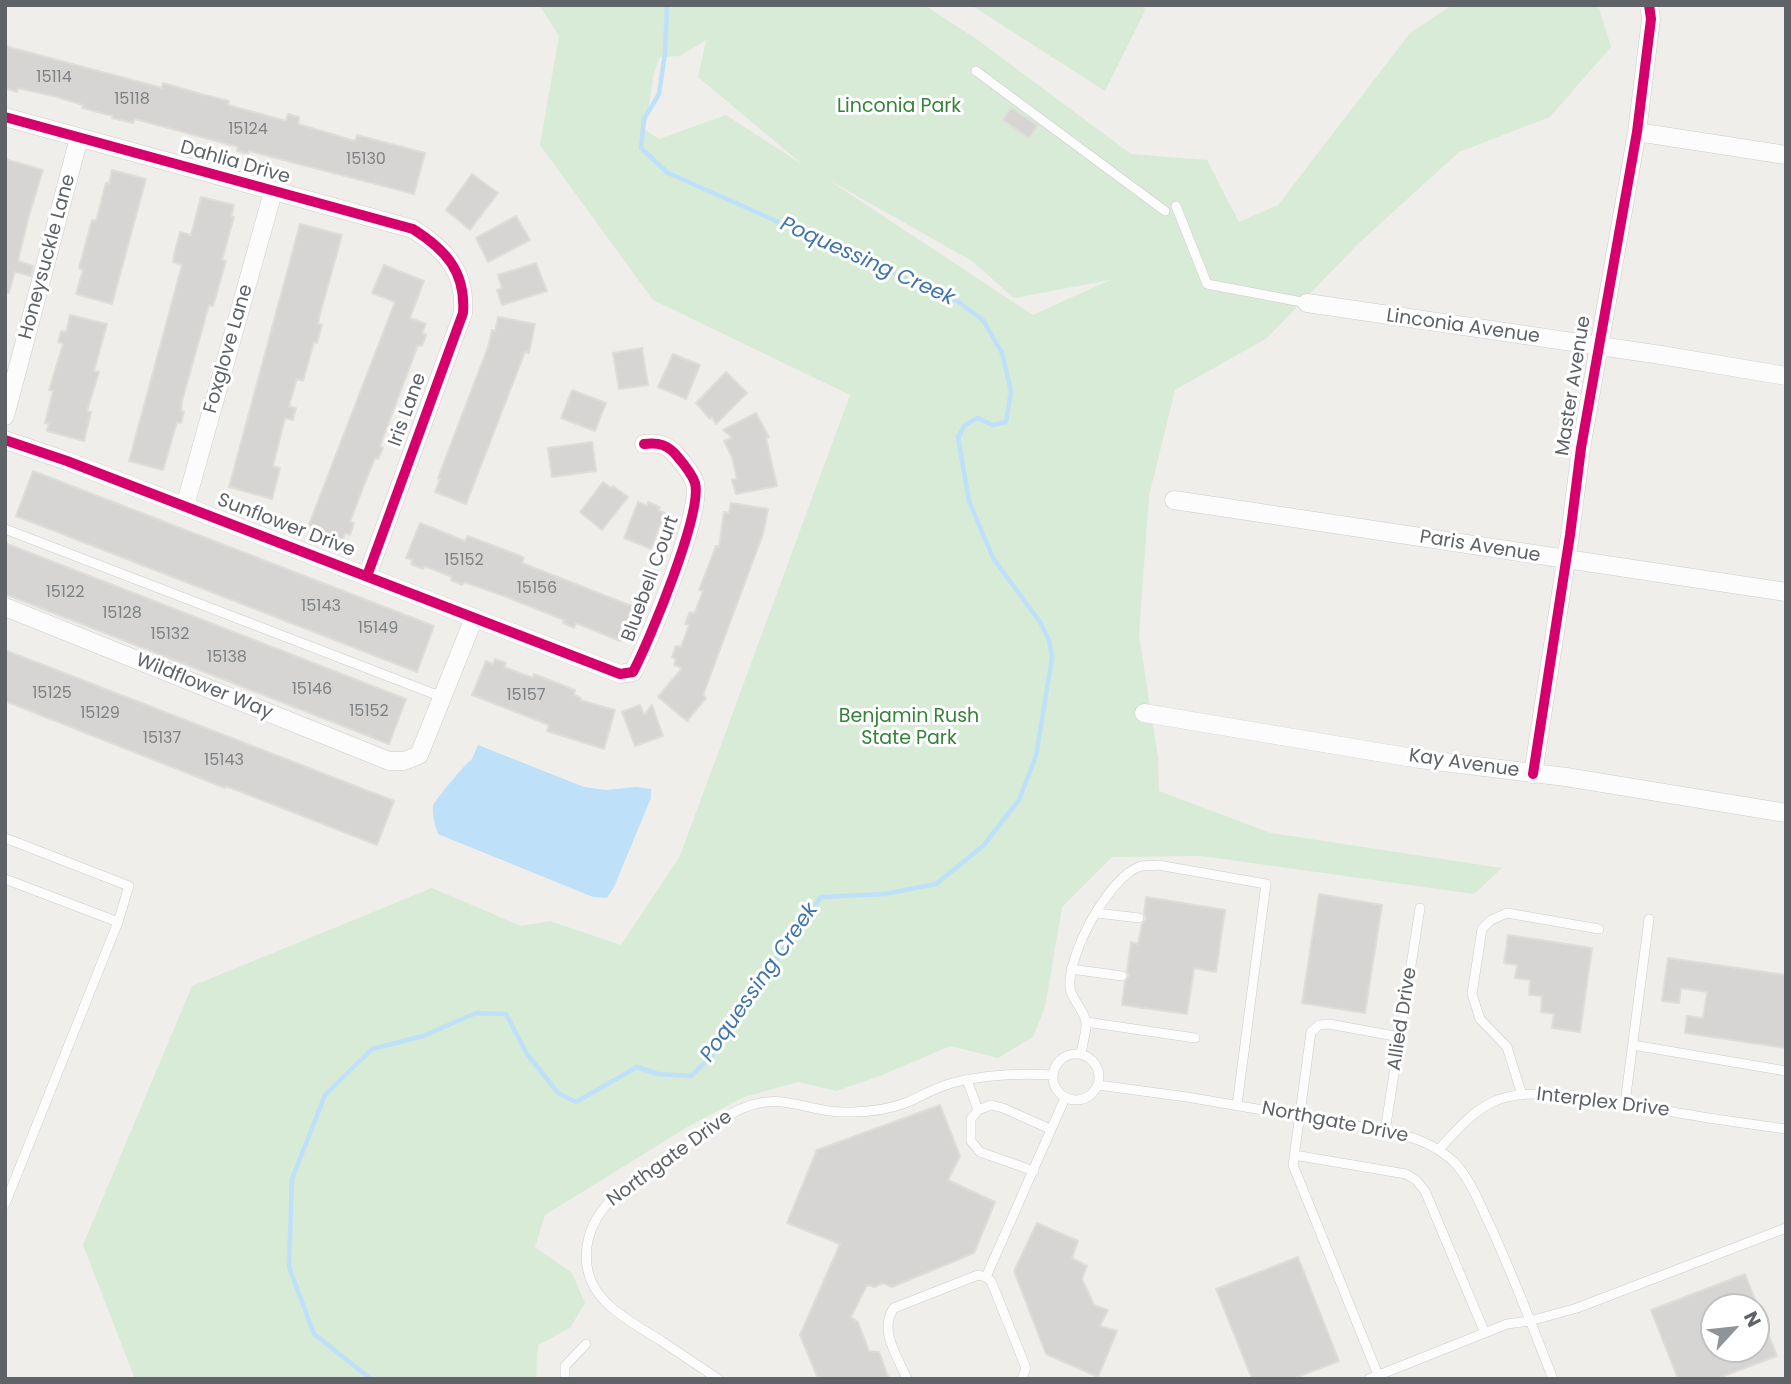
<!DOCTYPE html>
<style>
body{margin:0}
#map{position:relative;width:1791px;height:1384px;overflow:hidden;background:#efeeea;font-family:Poppins,sans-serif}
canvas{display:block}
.frame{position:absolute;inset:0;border:7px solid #5f6368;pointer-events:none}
.north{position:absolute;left:1700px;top:1293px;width:70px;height:70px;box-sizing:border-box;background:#fff;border:2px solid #bfc1c3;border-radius:50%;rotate:63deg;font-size:19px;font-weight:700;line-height:28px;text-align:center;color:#5f6368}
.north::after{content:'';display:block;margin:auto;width:24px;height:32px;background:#919496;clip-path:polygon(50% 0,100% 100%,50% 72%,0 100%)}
</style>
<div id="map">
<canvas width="1791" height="1384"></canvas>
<div class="frame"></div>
<div class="north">N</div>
</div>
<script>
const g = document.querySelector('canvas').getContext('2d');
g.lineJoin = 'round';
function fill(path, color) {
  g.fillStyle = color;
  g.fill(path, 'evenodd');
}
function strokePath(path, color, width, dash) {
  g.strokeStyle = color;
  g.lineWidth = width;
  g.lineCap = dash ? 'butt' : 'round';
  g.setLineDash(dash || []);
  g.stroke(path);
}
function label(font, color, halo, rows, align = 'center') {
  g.font = font + ' Poppins,sans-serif';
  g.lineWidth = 6;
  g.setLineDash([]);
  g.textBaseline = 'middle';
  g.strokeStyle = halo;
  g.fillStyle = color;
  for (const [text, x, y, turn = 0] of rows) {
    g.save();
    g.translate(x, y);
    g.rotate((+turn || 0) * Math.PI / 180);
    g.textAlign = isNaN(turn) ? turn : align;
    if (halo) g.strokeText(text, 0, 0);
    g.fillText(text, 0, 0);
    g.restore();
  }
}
const green = new Path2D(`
 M539 5H924L975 38 1131 154 1207 160 1239 222 1278 205 1410 33 1452 5H1598L1611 47 1550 117 1459 152 1358 244 1267 338 1175 390 1149 496 1139 635 1158 758 1159 791 1271 833 1502 868 1474 894 1202 856 1112 857 1062 907 1045 1007 1033 1037 998 1058 950 1046 880 1076 836 1091 798 1082 744 1097 689 1126 545 1215 535 1247 572 1273 585 1303 570 1328 538 1345 536 1379H135L83 1245 192 986 432 888 521 926 550 921 621 945 680 856 850 395 653 300 540 145 559 36ZM706 40 698 77 803 165 726 115 659 139 645 130 654 73 660 57 680 56ZM827 179 972 261 1014 298 1110 280 1033 315Z
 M971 5H1143L1145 11 1105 91Z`);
const water = new Path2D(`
 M478 745 584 787 606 790 636 787 651 789V798L614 887 607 898 593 897 438 834C435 825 432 816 433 806 434 801 466 763 472 759Z`);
const stream = new Path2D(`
 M371 1379 314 1334 289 1267 292 1179 325 1095 372 1049 423 1036 476 1013 506 1014 527 1054 558 1093 576 1102 637 1067 658 1074 691 1076 712 1056 747 994 773 964 821 897 884 894 936 884 983 846 1019 800 1036 756 1052 658 1049 640 1040 622 993 558 969 501 958 437 965 425 978 418 992 425 1006 422 1011 391 1002 353 983 320 957 301 668 173 641 148 644 119 659 94 665 53 667 5`);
const building = new Path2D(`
 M5 46 162 88 163 83 201 94 229 101 228 105 286 121 288 114 299 117 298 124 355 141 357 135 425 153 414 194 249 151 248 154 237 151 238 147 135 119 133 123 112 118 113 116 82 108 83 105 57 97 18 88 17 92 5 88Z
 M1011 108 1038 125 1029 138 1003 120Z
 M5 159 43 170 28 219 18 261 33 266 31 276 15 272 9 293H5Z
 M112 170 146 179 112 304 76 294 83 270 79 268 92 220 96 221 106 183 109 184Z
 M472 174 498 193 470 230 446 210Z
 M201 197 234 205 231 216 234 217 222 260 226 261 213 306 209 305 182 401 181 411 184 412 181 423 177 422 163 470 129 461 182 265 173 262 175 251 180 232 191 235Z
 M516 216 530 240 488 262 476 238Z
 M300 224 342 235 320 314 318 324 322 325 317 343 314 342 303 381 297 379 289 406 296 408 293 420 285 418 273 466 280 468 272 499 229 487Z
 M536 263 547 291 502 305 497 290 502 288 498 275Z
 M384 265 424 281 410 318 426 324 422 333 426 335 422 346 418 345 380 446 383 448 378 459 375 458 364 485 350 522 354 523 350 535 345 533 343 540 308 527 395 302 372 293Z
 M70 315 107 324 94 371 99 372 87 411 91 412 84 441 47 431 49 424 45 423 53 391 49 390 63 344 58 342 61 331 66 332Z
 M498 317 535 324 529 353 525 352 466 504 435 492 440 479 438 478 488 347 492 330 495 331Z
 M642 348 648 385 619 389 613 353Z
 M673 354 700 365 686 399 658 387Z
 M726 372 747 393 716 424 712 417 710 419 696 403Z
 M572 390 606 403 595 431 561 418Z
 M756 413 769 437 766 438 777 486 736 494 732 480 737 479 732 457 724 441 732 437 723 430Z
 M592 442 596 471 552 477 548 448Z
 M33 471 434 626 417 672 16 516Z
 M603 482 611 488 613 486 628 497 602 530 580 512Z
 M638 502 647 506 648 502 660 507 658 510 665 513 651 549 624 538Z
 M731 503 768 509 763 534 703 695 706 698 687 721 658 697 682 668 674 665 676 659 672 657 676 646 681 647 689 625 685 624 690 612 694 614 703 591 699 590 716 546 719 547 724 512 729 513Z
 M420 523 465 541 468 536 518 555 524 558 522 563 634 607 620 641 576 623 574 628 563 623 564 620 504 596 464 582 462 585 451 580 452 577 424 566 423 569 411 564 413 560 406 558Z
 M5 543 406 699 389 744 5 594Z
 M5 650 394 801 377 845 226 786 225 788 5 701Z
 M495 659 506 663 504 667 533 678 534 674 575 690 574 695 581 698 580 700 615 710 604 749 547 731 549 725 472 695 486 661 493 664Z
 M640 705 644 715 652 705 663 736 635 746 622 712Z
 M1319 894 1382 905 1365 1013 1302 1003Z
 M1146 897 1225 910 1216 972 1194 968 1187 1014 1122 1005 1125 982 1129 976 1127 971 1131 942 1138 944 1142 924 1146 919 1144 913Z
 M1508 935 1592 948 1580 1032 1552 1028 1554 1014 1541 1012 1542 996 1529 995 1530 980 1515 978 1517 965 1504 963Z
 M1668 958 1786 975V1048L1685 1033 1687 1016 1703 1018 1707 992 1681 988 1679 1003 1662 1001Z
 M940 1105 960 1156 948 1180 995 1202 974 1253 892 1287 883 1283 875 1287 867 1285 851 1317 858 1322 869 1351 879 1352 889 1379H818L800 1335 840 1244 787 1223 817 1150Z
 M1037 1223 1078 1241 1072 1258 1087 1266 1082 1279 1094 1305 1108 1310 1100 1326 1117 1331 1098 1377 1046 1354 1014 1271Z
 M1298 1257 1339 1361 1293 1379H1252L1216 1289Z
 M1745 1274 1777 1356 1716 1379H1678L1651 1310ZM1714 1307H1756V1349H1714Z`);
const service = new Path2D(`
 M976 71 1165 211
 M1176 206 1207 284 1307 303
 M5 529 442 697
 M5 838 129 886 118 922 5 1204
 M5 879 118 922
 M1097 913 1139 918
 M1071 969 1122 976
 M1086 1022 1195 1038
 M1633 1045 1786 1071
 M1053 1077a23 23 0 1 1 46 0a23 23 0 1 1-46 0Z
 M1081 1054C1082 1045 1087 1031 1086 1022 1084 1010 1072 1000 1070 988 1067 955 1109 876 1141 866 1146 865 1153 866 1158 865L1266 884 1237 1105
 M967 1080 978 1110 971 1119V1141L980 1152 1034 1171
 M1098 1085 1187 1097 1385 1131C1411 1136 1433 1143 1453 1161 1469 1177 1478 1200 1488 1221 1512 1272 1532 1326 1553 1379
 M1522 1095 1507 1047 1480 1019 1472 994 1482 929 1491 920 1507 913 1599 929
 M1625 1103 1649 919
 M978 1110 991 1105 1003 1108 1050 1129
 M1385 1131 1420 908
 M1439 1149C1456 1131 1472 1111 1495 1101 1538 1082 1638 1106 1685 1114 1719 1120 1752 1124 1786 1129
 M1294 1155 1406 1174 1416 1180 1425 1191 1485 1333
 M986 1277 1065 1098
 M1378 1375 1293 1165 1311 1032 1319 1025 1329 1024 1400 1037
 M565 1379V1366L586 1344
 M718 1379C699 1366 679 1353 660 1340 643 1330 626 1320 611 1307 575 1276 581 1230 612 1199L731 1114C781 1086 803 1114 851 1112 870 1112 890 1109 908 1102 923 1095 937 1087 952 1083 986 1074 1018 1073 1053 1075
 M907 1379C898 1357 878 1330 894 1308L978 1275 986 1277 991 1281 1026 1368 1022 1379
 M1369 1379 1507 1324 1530 1321 1577 1308 1786 1228`);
const minor = new Path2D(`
 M5 117 413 229C446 250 466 272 463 313L367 576
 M1637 132 1786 155
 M1307 303 1661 355 1786 376
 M5 416 79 138
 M5 440 67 461 620 674 633 672C649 642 703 512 695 483 692 474 683 463 677 456 668 445 659 442 644 444
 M1174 500 1786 592
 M185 506 273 192
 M5 607 389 761H404L419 755 474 618
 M1144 713 1419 759 1566 777 1786 813
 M1533 774 1570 535 1581 448 1637 132 1651 19 1649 5`);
const cycleway = new Path2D(`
 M5 117 413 229C446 250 466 272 463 313L367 576
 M5 440 67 461 620 674 633 672C649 642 703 512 695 483 692 474 683 463 677 456 668 445 659 442 644 444
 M1533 774 1570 535 1581 448 1637 132 1651 19 1649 5`);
const numberNames = [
 ["15114",54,78],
 ["15118",132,100],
 ["15124",248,130],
 ["15130",366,160],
 ["15152",464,561],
 ["15156",537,589],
 ["15122",65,593],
 ["15143",321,607],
 ["15128",122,614],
 ["15149",378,629],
 ["15132",170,635],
 ["15138",227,658],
 ["15146",312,690],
 ["15125",52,694],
 ["15157",526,696],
 ["15152",369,712],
 ["15129",100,714],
 ["15137",162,739],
 ["15143",224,761]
];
const parkNames = [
 ["Linconia Park",899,107],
 ["Benjamin Rush",909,717],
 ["State Park",909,739]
];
const streetNames = [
 ["Dahlia Drive",235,163,16],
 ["Honeysuckle Lane",48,257,-75],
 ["Linconia Avenue",1463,327,8],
 ["Foxglove Lane",229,349,-74],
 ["Master Avenue",1574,386,-81],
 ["Iris Lane",408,410,-70],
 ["Sunflower Drive",286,526,21],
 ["Paris Avenue",1480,547,9],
 ["Bluebell Court",651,579,-70],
 ["Wildflower Way",204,687,22],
 ["Kay Avenue",1464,764,8],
 ["Allied Drive",1403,1019,-81],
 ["Interplex Drive",1603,1103,7],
 ["Northgate Drive",1335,1123,11],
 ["Northgate Drive",670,1159,-36]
];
const waterNames = [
 ["Poquessing Creek",867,262,24],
 ["Poquessing Creek",760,983,-55]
];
fill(green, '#d8ebd6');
fill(water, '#bfe0f9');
strokePath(stream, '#bfe0f9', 4.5);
fill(building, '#d6d5d3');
strokePath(building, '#deddd9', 2);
strokePath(service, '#cbcccc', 10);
strokePath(minor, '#cbcccc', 19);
strokePath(service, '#fdfcfc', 9);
strokePath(minor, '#fdfcfc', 18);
strokePath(cycleway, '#d6006c', 10);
label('16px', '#7e8184', null, numberNames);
label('19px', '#348238', '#fff', parkNames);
label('19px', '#5f6368', '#fff', streetNames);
label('italic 21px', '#4174aa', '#fff', waterNames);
</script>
